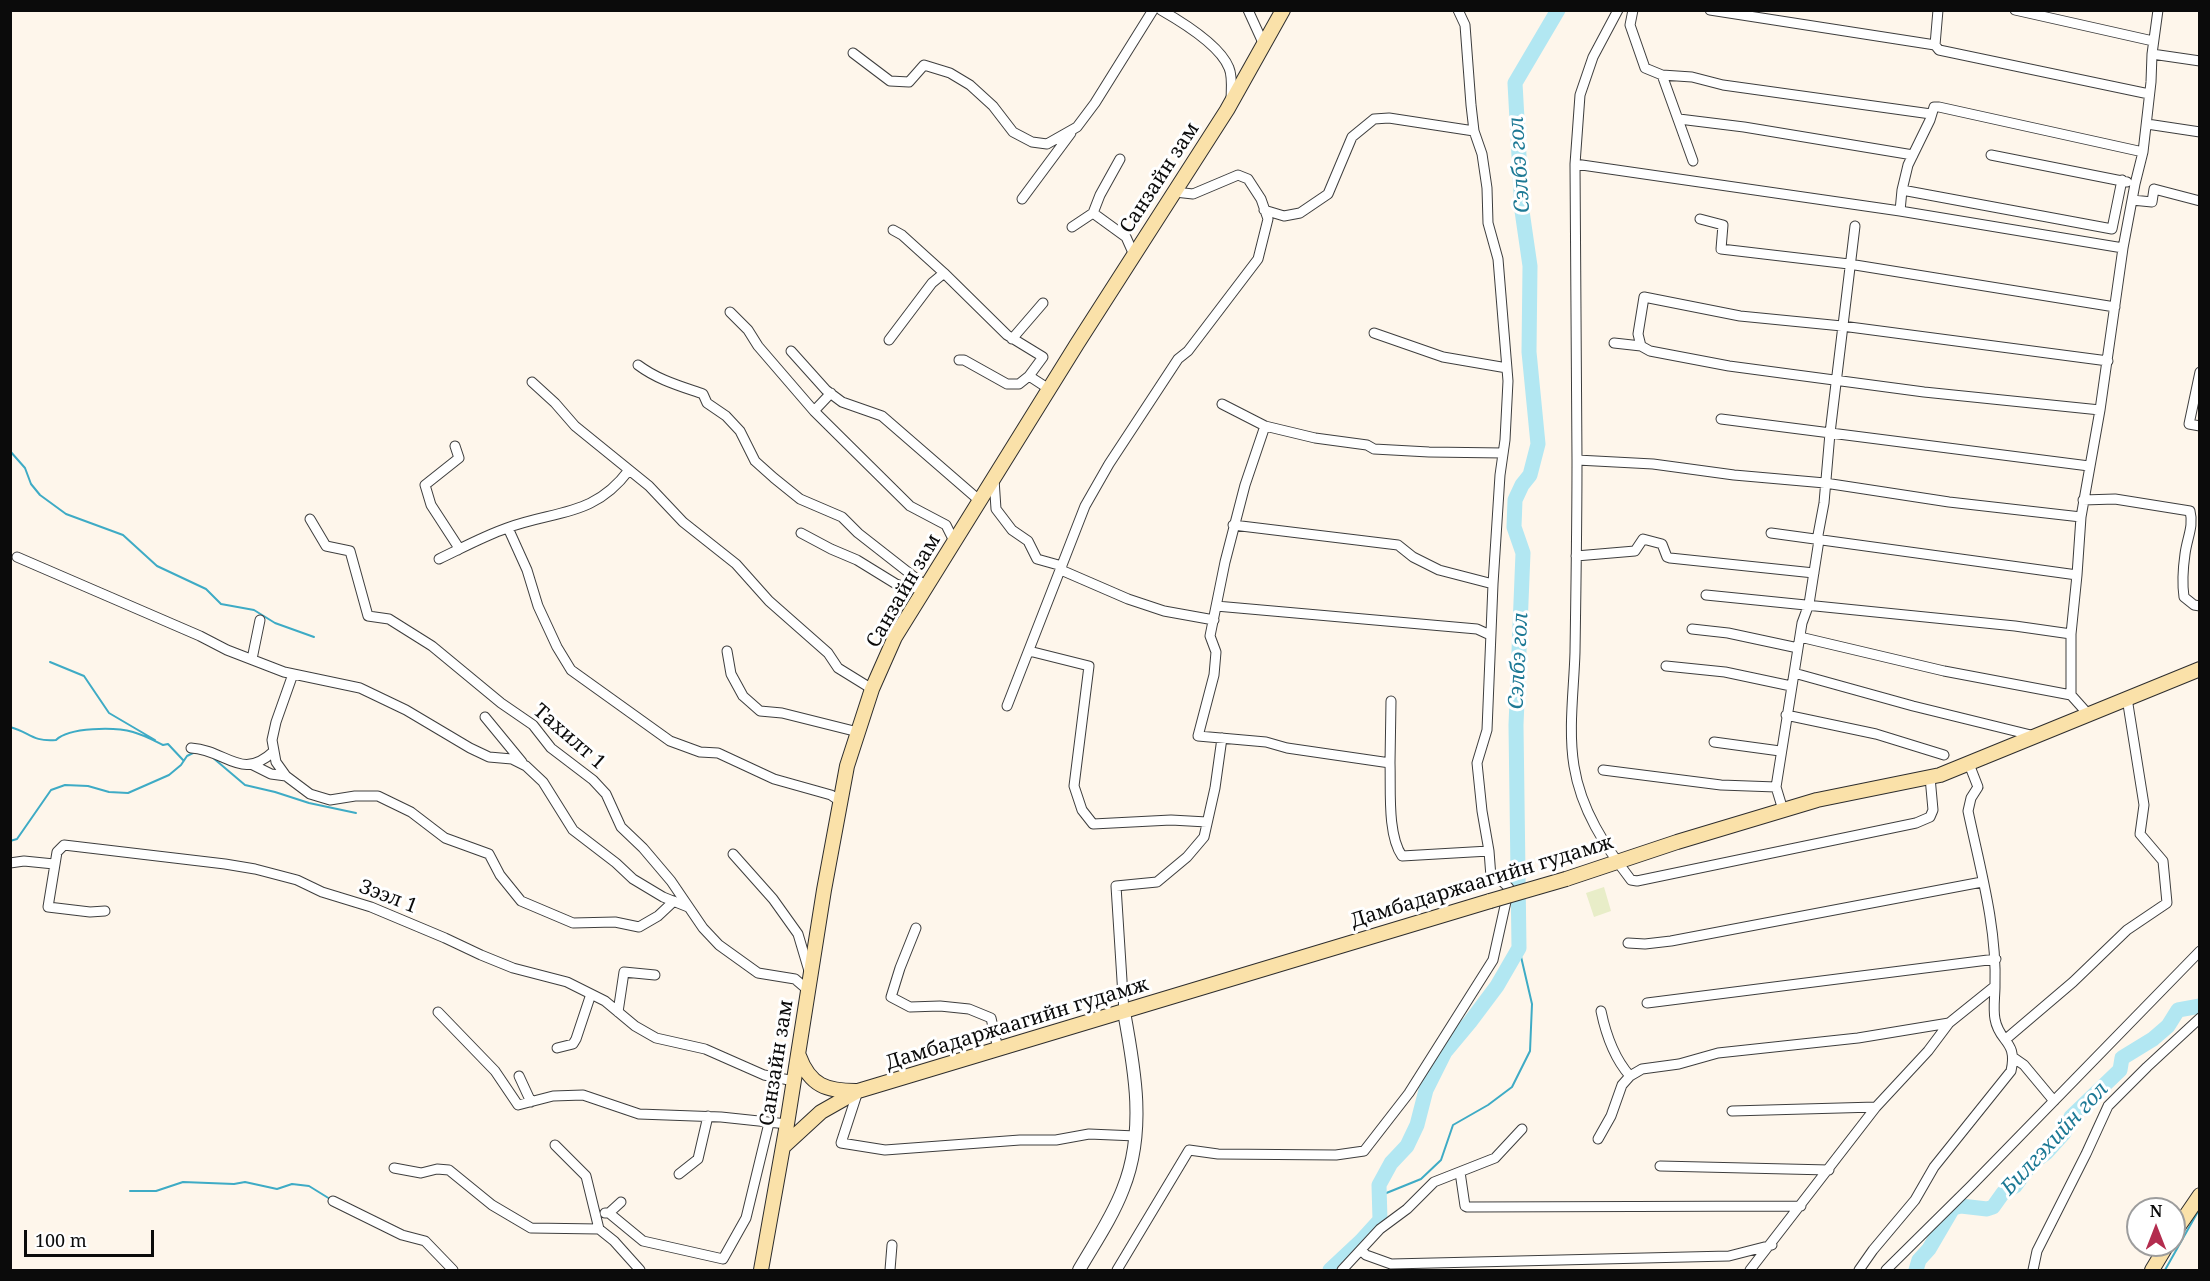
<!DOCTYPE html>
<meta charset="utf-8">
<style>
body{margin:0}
#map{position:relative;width:2210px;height:1281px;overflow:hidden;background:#fef6eb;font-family:"Noto Serif",serif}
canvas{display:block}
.frame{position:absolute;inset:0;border:12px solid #0b0b0b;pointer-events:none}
.north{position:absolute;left:2126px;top:1197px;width:60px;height:60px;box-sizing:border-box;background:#fff;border:2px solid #9d9d9d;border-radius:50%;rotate:0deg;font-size:16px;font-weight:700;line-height:24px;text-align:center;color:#0b0b0b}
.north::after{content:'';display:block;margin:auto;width:21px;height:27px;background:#b32c4e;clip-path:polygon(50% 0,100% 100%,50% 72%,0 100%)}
.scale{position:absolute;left:24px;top:1230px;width:130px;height:27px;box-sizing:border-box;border:3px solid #0b0b0b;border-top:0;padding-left:8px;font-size:18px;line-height:21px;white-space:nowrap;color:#0b0b0b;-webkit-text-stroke:4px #fff;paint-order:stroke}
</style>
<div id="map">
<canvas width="2210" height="1281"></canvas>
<div class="frame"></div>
<div class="north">N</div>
<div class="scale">100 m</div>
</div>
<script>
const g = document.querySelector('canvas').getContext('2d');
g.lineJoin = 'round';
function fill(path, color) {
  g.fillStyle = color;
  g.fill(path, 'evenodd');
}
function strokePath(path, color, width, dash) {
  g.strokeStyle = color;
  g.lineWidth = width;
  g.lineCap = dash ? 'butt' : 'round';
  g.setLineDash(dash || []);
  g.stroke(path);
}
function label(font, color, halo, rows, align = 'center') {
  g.font = font + ' "Noto Serif",serif';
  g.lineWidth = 6;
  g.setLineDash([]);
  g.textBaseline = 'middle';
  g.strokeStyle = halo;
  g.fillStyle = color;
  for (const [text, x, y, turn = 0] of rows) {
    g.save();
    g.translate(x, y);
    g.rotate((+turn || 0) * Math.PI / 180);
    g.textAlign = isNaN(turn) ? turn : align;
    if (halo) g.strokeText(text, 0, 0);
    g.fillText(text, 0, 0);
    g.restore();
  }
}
const pitch = new Path2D(`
 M1604 887 1611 911 1594 917 1586 893Z`);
const stream = new Path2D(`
 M10 451 25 468 31 484 40 495 66 514 123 535 157 566 206 589 221 604 254 610 275 623 314 637
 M50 662 84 676 109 713 155 740
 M10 727C30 732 31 742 56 740 69 727 115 727 133 732 144 735 153 740 163 745L168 744 183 760
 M212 757 245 785 275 792 309 803 356 813
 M10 841 17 839 51 790 65 785 88 786 109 792 128 793 169 775 181 765 187 756 195 752
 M130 1191H156L183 1182 234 1184 245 1182 277 1189 292 1184 309 1186 330 1199
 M1379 1196 1421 1179 1441 1160 1453 1125 1488 1105 1512 1087 1530 1051 1532 1004 1519 948
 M2165 1270 2200 1208`);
const river = new Path2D(`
 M1330 1270 1361 1241 1380 1220 1379 1185 1391 1163 1407 1146 1417 1125 1426 1090 1445 1052 1470 1022 1497 986 1519 948 1516 725 1523 553 1514 527 1515 500 1522 485 1530 475 1538 444 1529 352 1530 266 1522 211 1515 83 1558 10
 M1916 1270 1919 1260 1929 1249 1953 1208 1961 1206 1987 1209 1993 1207 2003 1193 2015 1186 2031 1164 2046 1153 2064 1133 2071 1117 2120 1070 2122 1058 2153 1039 2168 1026 2178 1010 2200 1006`);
const minor = new Path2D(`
 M1161 10C1182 22 1220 45 1229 68 1233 77 1231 91 1231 101
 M1248 10 1264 45
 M1458 10 1465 25 1471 105 1474 131 1482 154 1487 188 1488 223 1498 259 1508 381 1505 440 1500 475 1493 584
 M1633 10 1630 25 1645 68 1662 75 1693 161
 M1710 10 1935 45 1939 50 2149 94
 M2015 10 2153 41
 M1935 45 1938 10
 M853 53 890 81 909 82 924 65 950 73 970 85 993 106 1013 132 1032 142 1047 144 1077 127 1095 103 1153 10
 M2152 54 2200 61
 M1662 75 1692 77 1723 85 1931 114
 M1679 119 1744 127 1913 155
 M2147 124 2200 132
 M1991 155 2127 182
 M1120 159 1100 195 1093 213 1126 237 1134 255
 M1575 164 1900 211 1902 190 1908 165 1930 120 1934 107H1939L2143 152
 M1902 190 2112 229 2122 180
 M1022 199 1071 133
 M2132 200 2152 202 2154 189 2200 201
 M1264 210 1284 216 1300 213 1328 194 1352 137 1374 119 1389 118 1474 131
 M1900 211 2123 248
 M1700 219 1723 225 1721 249 1849 264 2115 307
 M1072 227 1093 213
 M893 230 902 235 944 273
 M730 312 748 330 758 346 814 411 910 506 946 525 955 543
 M1374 333 1443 357 1507 368
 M1012 339 1043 303
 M889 340 932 283 944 273 1007 335 1043 357 1029 376 1049 389
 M1614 343 1641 346 1650 351 1729 366 1924 392 2100 410
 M1641 346 1638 334 1644 297 1740 316 1842 326 2108 361
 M791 351 826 390 842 402 882 416 980 501
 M959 360H964L1007 384H1019L1029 376
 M638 365C658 380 680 386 703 394L707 403 726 416 740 431 755 461 774 478 800 499 842 517 858 533 927 587 908 588 896 584 857 560 831 549 801 533
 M2200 372 2189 424 2200 426
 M532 382 555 403 575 426 649 486 683 522 736 564 769 601 828 653 838 668 872 689
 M1222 404 1265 426
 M814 411 831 393
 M1721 419 2089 466
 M455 446 459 458 425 485 431 505 457 545 458 550
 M1577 460 1575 164 1580 95 1593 57 1618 10
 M994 479 996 509 1012 530 1028 541 1037 559 1062 566
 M2083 500 2115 499 2190 511C2194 526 2187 538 2185 554 2183 568 2182 583 2184 597L2194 605 2200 606
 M310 519 326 546 350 551 368 616 389 619 432 646 501 703 533 725 551 748 593 780 606 794 621 827 643 848 671 881 703 928 719 945 758 973 795 979 809 991
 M508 528 527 570 538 606 557 647 571 670 670 741 700 752 718 753 774 779 831 795 841 802
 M1771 533 2077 575 2071 634V695L2088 714
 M1576 556 1635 551 1643 539 1662 544 1667 557 1670 558 1814 573
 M17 557 200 636 227 650 284 672 360 688 406 710 470 748 489 757 512 759 526 766 543 782 573 830 616 863 633 879 663 897 688 907
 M439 559C462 548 484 536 507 528 556 510 594 517 629 470
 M1061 570 1128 599 1164 611 1214 620
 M2077 575 2081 517
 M1706 595 2015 626 2071 634
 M1216 606 1477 629 1490 635
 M1692 629 1728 633 1798 648
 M1800 637 1944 671 2071 695
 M727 651 731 674 743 696 760 711 782 713 858 732
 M1029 651 1089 666 1074 786 1082 810 1093 824 1171 820 1207 822
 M252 659 260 620
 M1666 666 1725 672 1791 686
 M1794 673 1913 706 2035 736
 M293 674 276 722 272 740 276 762 286 776 310 794 330 800 355 796H378L411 812 445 838 489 854 500 875 521 901 573 923 615 922 639 927 658 916 674 901
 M1007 706 1085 506 1109 464 1178 359 1188 351 1258 259 1268 219 1261 199 1248 179 1238 175 1193 194 1175 192
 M1786 715 1876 734 1944 755
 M485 717 522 762
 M1714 742 1780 751
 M191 748C227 750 241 782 274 751
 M1390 763 1391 701
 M253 765 271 774 286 776
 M1603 770 1721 785 1776 787
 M1930 777 1933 810 1930 817 1916 823 1637 881 1631 880C1605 846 1581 810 1574 766 1568 729 1574 689 1575 652 1576 588 1577 524 1577 460L1653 464 1734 475 1825 483 1949 502 2081 517 2100 410 2123 248 2135 184 2143 152 2151 82 2152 54 2158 10
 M1783 810 1776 787 1802 623 1809 604 1819 540 1818 535 1824 503 1830 433 1855 226
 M1489 851 1402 856C1387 834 1391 789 1390 763L1287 748 1266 742 1198 736 1214 675 1216 652 1210 636 1225 562 1245 485 1265 426 1315 438 1367 445 1374 449 1429 452 1503 453
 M733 854 773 899 798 934 809 971
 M10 863 24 861 54 864
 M105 911 90 912 48 907 57 852 64 845 225 864 255 869 297 880 322 892 371 907 445 938 481 955 513 968 567 982 605 1001 635 1026 656 1038 705 1049 764 1075 794 1081
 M916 928 900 968 891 997 910 1007 940 1006 969 1009 991 1018 998 1049
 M1628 943 1645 944 1671 941 1982 882
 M1647 1003 1996 959
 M1601 1011C1606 1035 1614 1058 1630 1076
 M438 1012 495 1071 518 1105 553 1096 583 1095 639 1114 721 1117 787 1124
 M618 1012 624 972 655 975
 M1124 1012 1116 886 1157 882 1187 857 1204 837 1215 788 1222 738
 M2006 1039 2073 982 2127 930 2167 903 2163 861 2140 834 2144 805 2127 698
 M557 1048 573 1044 576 1039 591 994
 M2014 1058 2024 1065 2054 1101
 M519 1076 531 1102
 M858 1091 841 1143 885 1150 1020 1140H1056L1089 1134 1136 1136
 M1732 1111 1876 1107
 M1598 1139 1611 1116 1622 1085 1630 1076 1642 1069 1679 1064 1718 1053 1858 1038 1949 1023
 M555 1145 586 1176 599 1229
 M1660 1166 1829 1170
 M394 1168 421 1173 437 1169 449 1170 492 1205 531 1228 599 1229 614 1241 640 1270
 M1460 1172 1465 1206 1467 1207 1801 1206
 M679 1174 698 1159 708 1116
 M333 1201 402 1235 425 1241 453 1270
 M605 1213H609L621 1202
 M609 1213 643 1241 723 1259 746 1218 769 1123
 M1362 1251 1366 1255 1391 1264 1729 1256 1772 1245
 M890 1270 892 1245
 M1117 1270 1189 1150 1218 1154 1336 1155 1364 1151 1409 1093 1493 960 1509 888 1503 882 1491 877 1489 851 1482 811 1477 763 1487 730 1493 584 1439 570 1413 557 1398 545 1233 525
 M1342 1270 1380 1229 1407 1209 1434 1182 1495 1158 1522 1129
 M1750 1270 1876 1107 1928 1051 1949 1023 1995 986C1997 927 1980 868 1968 811L1971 798 1978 787 1969 764
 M1859 1270 1873 1250 1915 1200 1934 1167 2011 1071C2018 1040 1999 1043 1995 1019 1993 1009 1995 996 1995 986
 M1886 1270 1971 1186 2200 951
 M2033 1270 2037 1251 2086 1154 2108 1106 2147 1067 2200 1018`);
const tertiary = new Path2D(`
 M1079 1270C1094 1244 1112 1218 1123 1189 1146 1132 1135 1071 1124 1012`);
const secondary = new Path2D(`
 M1566 879 1677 842 1817 800 1940 775 2200 669
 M799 1056C810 1086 827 1091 856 1091
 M784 1146 821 1112 858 1091 1490 901
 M2174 1233 2200 1195
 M761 1270 787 1124 824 890 847 766 872 689 895 637 1077 344 1227 110 1283 10
 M2152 1270 2167 1245`);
const secondaryBridge = new Path2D(`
 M1490 901 1566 879`);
const streetNames = [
 ["Санзайн зам",1160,178,-57],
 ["Санзайн зам",904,591,-60],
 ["Тахилт 1",569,737,41],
 ["Дамбадаржаагийн гудамж",1482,882,-17],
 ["Зээл 1",388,897,21],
 ["Дамбадаржаагийн гудамж",1017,1024,-17],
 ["Санзайн зам",777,1063,-81]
];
const waterNames = [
 ["Сэлбэ гол",1520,165,-94],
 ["Сэлбэ гол",1519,661,-87],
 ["Билгэхийн гол",2055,1139,-47]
];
fill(pitch, '#e8edc8');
strokePath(stream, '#3eabc5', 2);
strokePath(river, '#b2e7f2', 15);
strokePath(minor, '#3e3e3e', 11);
strokePath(tertiary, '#3e3e3e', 14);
strokePath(secondary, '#2d2d2d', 16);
strokePath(minor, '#fff', 9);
strokePath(tertiary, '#fff', 12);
strokePath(secondary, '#fae1a9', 14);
strokePath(secondaryBridge, '#2d2d2d', 16, []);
strokePath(secondaryBridge, '#fae1a9', 14);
label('20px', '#0b0b0b', '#fff', streetNames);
label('italic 21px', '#1d7995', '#fff', waterNames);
</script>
